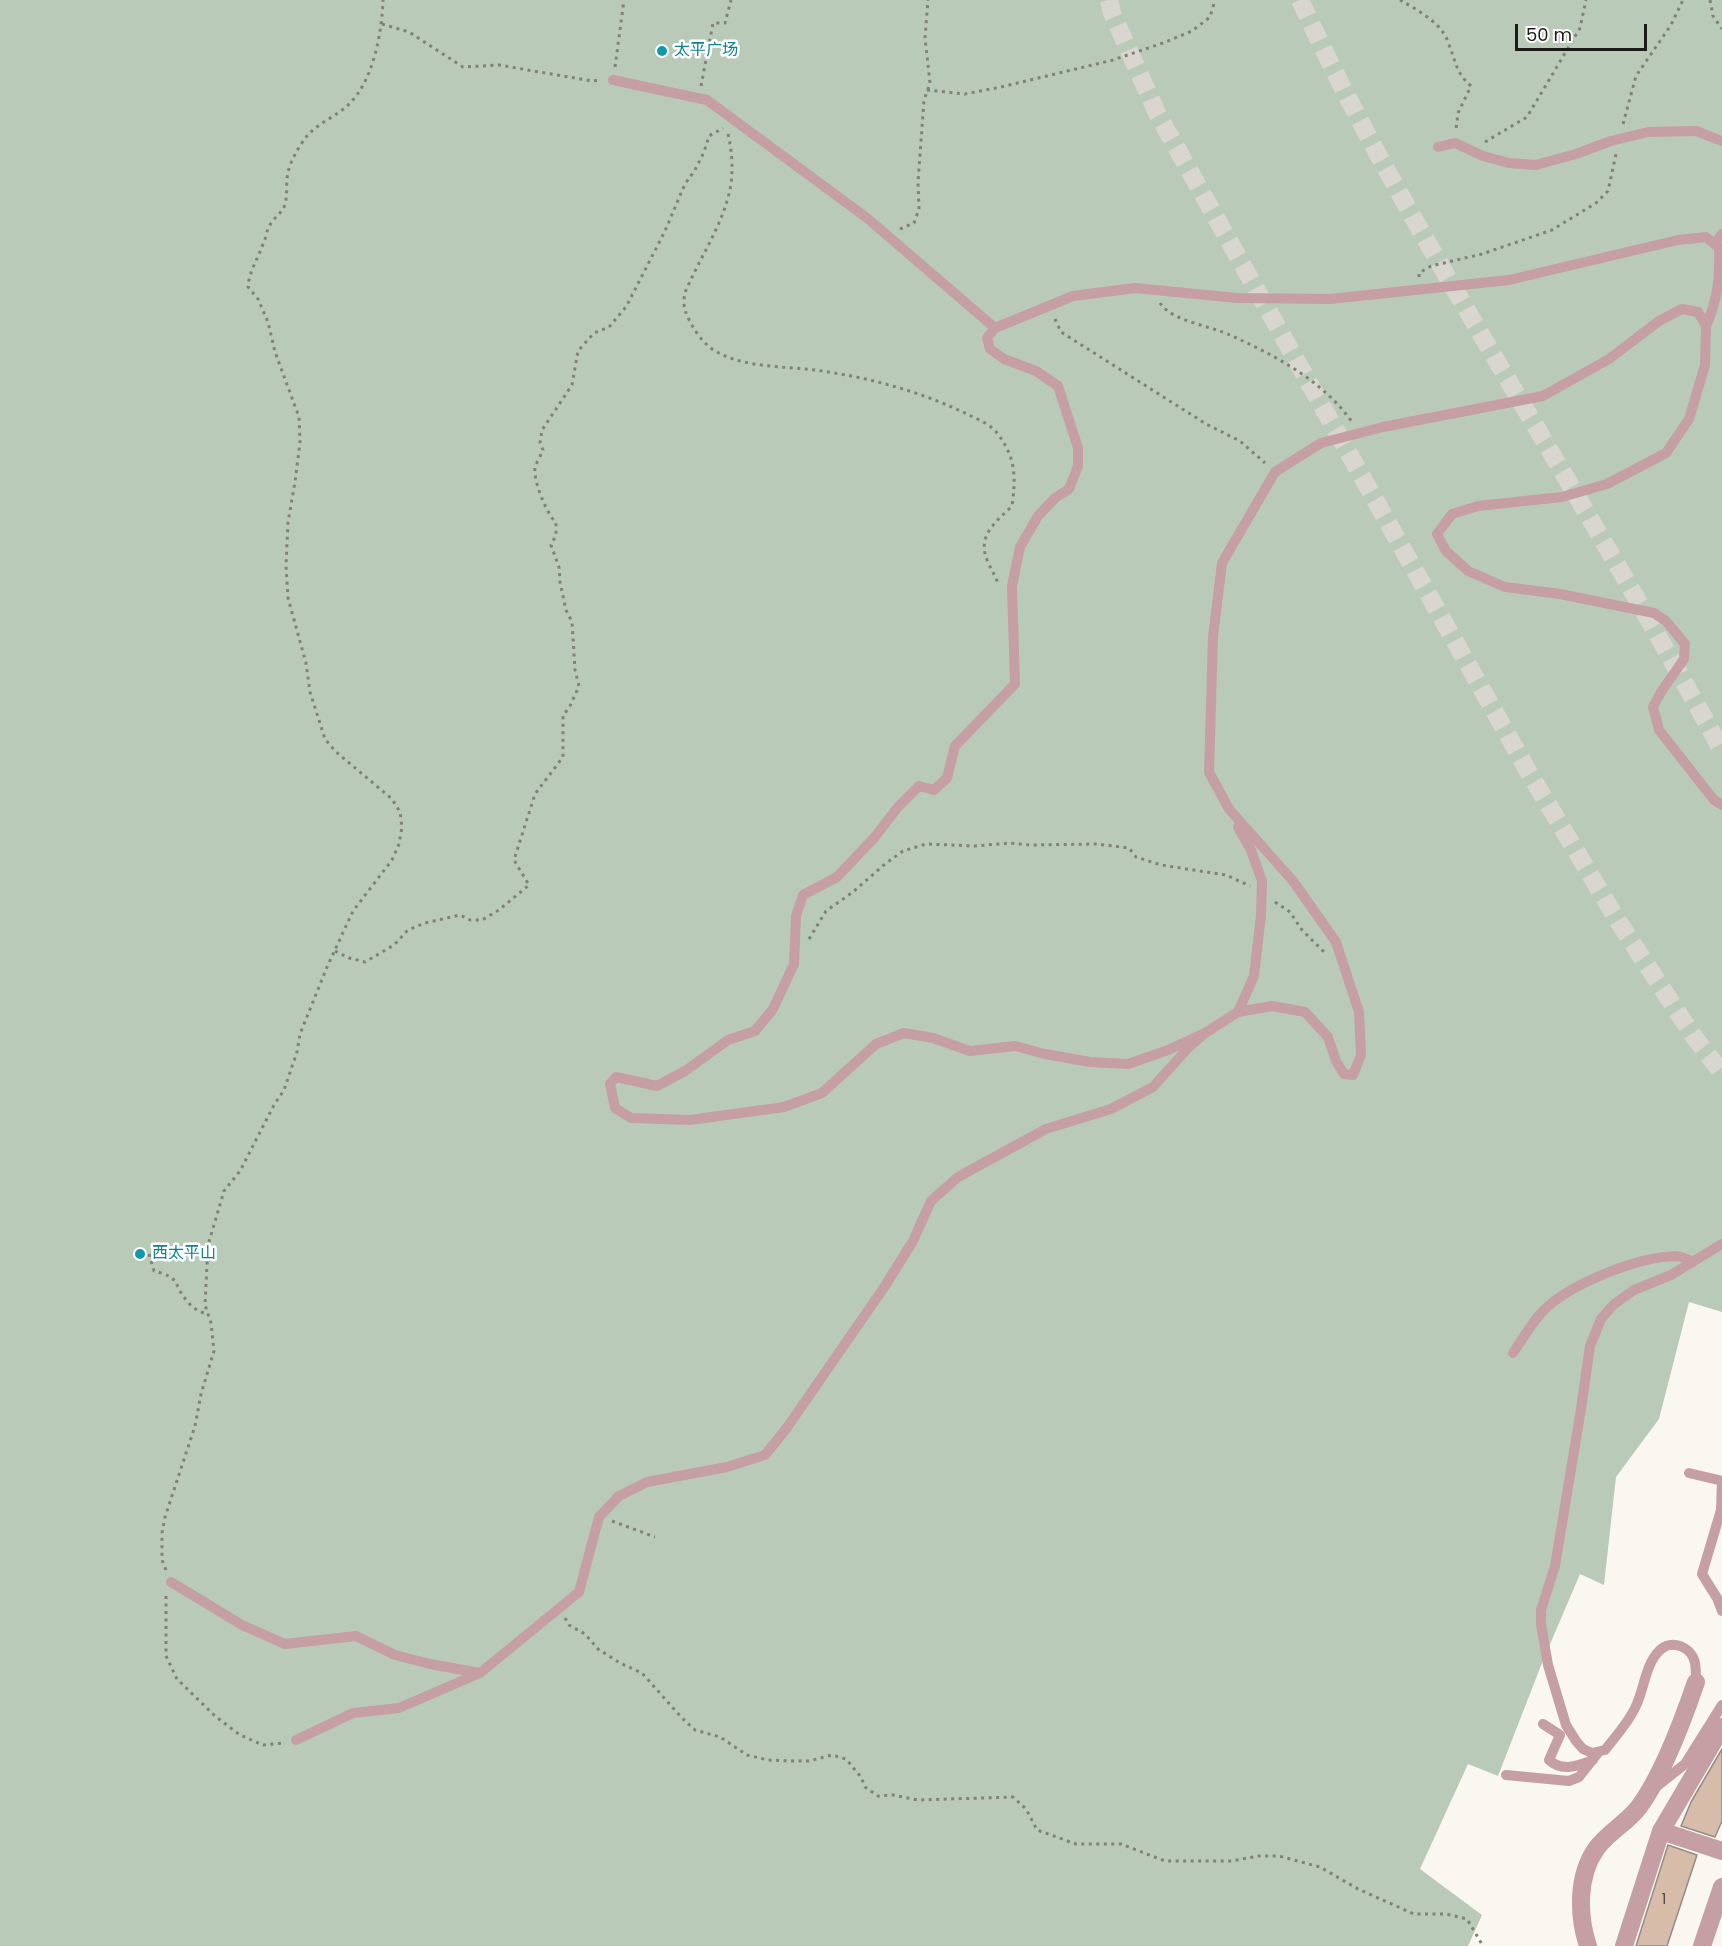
<!DOCTYPE html>
<meta charset="utf-8">
<style>
body{margin:0}
#map{position:relative;width:1722px;height:1946px;overflow:hidden;background:#faf7f0;font-family:Poppins,sans-serif}
canvas{display:block}
.scale{position:absolute;left:1515px;top:24px;width:132px;height:27px;box-sizing:border-box;border:3px solid #1c1b18;border-top:0;padding-left:8px;font-size:18px;line-height:21px;white-space:nowrap;color:#1c1b18;-webkit-text-stroke:4px #fff;paint-order:stroke}
</style>
<div id="map">
<canvas width="1722" height="1946"></canvas>
<div class="scale">50 m</div>
</div>
<script>
const g = document.querySelector('canvas').getContext('2d');
g.lineJoin = 'round';
function fill(path, color) {
  g.fillStyle = color;
  g.fill(path, 'evenodd');
}
function strokePath(path, color, width, dash) {
  g.strokeStyle = color;
  g.lineWidth = width;
  g.lineCap = dash ? 'butt' : 'round';
  g.setLineDash(dash || []);
  g.stroke(path);
}
function label(font, color, halo, rows, align = 'center') {
  g.font = font + ' Poppins,"Noto Sans SC",sans-serif';
  g.lineWidth = 5;
  g.setLineDash([]);
  g.textBaseline = 'middle';
  g.strokeStyle = halo;
  g.fillStyle = color;
  for (const [text, x, y, turn = 0] of rows) {
    g.save();
    g.translate(x, y);
    g.rotate((+turn || 0) * Math.PI / 180);
    g.textAlign = isNaN(turn) ? turn : align;
    if (halo) g.strokeText(text, 0, 0);
    g.fillText(text, 0, 0);
    g.restore();
  }
}
const green = new Path2D(`
 M0 0H1722V1312L1689 1302 1659 1419 1616 1477 1604 1585 1580 1574 1542 1663 1498 1776 1468 1764 1420 1869 1482 1915 1468 1946H0Z`);
const building = new Path2D(`
 M1722 1749V1821L1715 1837 1681 1826 1691 1802Z
 M1668 1845 1697 1855 1667 1946H1636Z`);
const trunkTunnel = new Path2D(`
 M1109 0 1112 13 1158 115 1528 771 1618 921 1692 1034 1722 1073
 M1300 0C1357 124 1426 241 1495 358 1572 488 1650 618 1722 751`);
const path = new Path2D(`
 M1400 0C1417 10 1441 22 1448 42 1456 61 1455 72 1471 86L1458 113 1456 129
 M1710 0 1713 16 1722 29
 M382 24 409 32 463 67 499 65 592 81 601 80
 M615 67 624 0
 M701 86 713 23H725L731 0
 M927 90 965 94 1001 87 1113 60 1163 43 1192 31 1210 17 1215 0
 M1623 124 1636 76 1671 25 1683 0
 M728 134C732 151 733 167 731 184 725 221 702 254 687 288 684 293 683 304 685 310 690 325 703 345 717 352 746 368 783 366 815 370 868 377 923 392 971 416 980 420 991 425 997 433 1016 457 1016 477 1012 506 995 523 976 536 988 562 991 570 996 576 998 584
 M1485 142 1527 117 1580 28 1586 0
 M900 229 914 223 919 209 918 182 924 100 930 83 925 38 928 0
 M1419 277V273L1431 266 1482 254 1552 230 1596 203 1608 191 1616 154
 M1160 303C1171 321 1211 326 1230 335 1276 356 1322 380 1352 422
 M1055 319 1061 332 1206 424 1240 441 1265 463
 M1275 902 1290 912 1302 930 1325 953
 M809 939 826 911 853 892 885 864 903 851 926 844 975 846 1010 843 1030 845 1097 844 1129 848 1136 857 1161 865 1226 875 1250 886
 M335 951 349 958 365 962 394 945 408 930 425 923 460 915 470 920H482L499 910 529 885 514 860 535 794 563 757V716L570 706 579 686 575 670 572 622 566 610 560 582 559 567 551 545 556 535V523C547 514 533 481 535 468 536 463 541 455 543 450L540 443 542 430 572 385 578 351 594 333 609 327 626 307 665 231 685 184 695 170 704 152 709 136 723 128
 M149 1254 154 1271C183 1278 172 1285 188 1302 193 1309 201 1312 208 1315
 M612 1521 655 1537
 M166 1570 162 1560V1533L165 1517 195 1426 201 1394 214 1351 211 1323 205 1305 208 1245 224 1191 240 1171 274 1105 284 1090 297 1052 300 1034 327 967 353 911 392 860 399 844 402 827 400 812 392 799 335 751 325 739 310 692 306 663 288 598 286 566 288 522 295 482 300 442 299 417 275 352 268 322 258 299 248 287C249 271 258 259 263 244 266 239 266 232 269 227 272 220 279 215 283 209 289 198 285 184 288 173 290 161 300 145 307 136 318 123 335 117 347 106 373 83 382 33 383 0
 M166 1596V1656L177 1679 215 1716 240 1735 263 1745 283 1743
 M565 1618 569 1625 585 1634 598 1649 620 1663 642 1673 682 1718 695 1730 720 1737 747 1755 768 1760 791 1761H809L832 1755 846 1759 861 1777 865 1787 878 1796 893 1795 918 1800 1013 1797 1026 1809 1037 1830 1076 1844H1121L1165 1861H1232L1258 1856H1279L1320 1867 1358 1889 1414 1914H1446L1467 1919 1483 1946`);
const service = new Path2D(`
 M613 80 707 100 867 218 995 328
 M1438 147 1455 143 1483 156 1509 163 1536 165 1576 154 1611 141 1648 132 1696 131 1722 141
 M1714 244 1722 234
 M1238 1012 1272 1006 1305 1012 1328 1037 1336 1061 1344 1074 1353 1075 1361 1055 1359 1012 1336 942 1293 881 1229 809 1209 772 1213 637 1222 563 1275 472 1321 443 1383 427 1543 396 1609 359 1659 321 1682 309 1698 312 1706 326 1705 365 1689 419 1666 453 1607 484 1562 497 1478 506 1452 514 1437 534 1446 551 1468 571 1505 587 1560 594 1654 613 1666 621 1685 644 1684 659 1661 692 1653 707 1659 730 1714 800 1722 805
 M1205 1033 1168 1050 1128 1064 1090 1062 1045 1054 1015 1046 970 1051 933 1038 904 1033 876 1044 822 1093 784 1107 690 1120 631 1118 615 1108 610 1084 616 1077 657 1086 685 1071 728 1040 755 1031 773 1009 794 964 796 916 803 895 837 877 874 838 898 807 919 786 934 790 947 778 955 746 1015 684 1012 586 1020 547 1038 516 1055 498 1069 489 1078 466V448L1058 386 1036 371 1004 359 990 349 987 338 995 328 1073 296 1135 288 1237 298 1330 299 1509 280 1678 240 1706 237 1719 248C1720 277 1718 299 1706 326
 M1513 1353C1522 1340 1531 1324 1542 1312 1569 1284 1637 1257 1676 1256 1681 1256 1687 1259 1693 1262
 M1689 1473 1722 1481 1721 1510 1702 1574 1717 1598 1722 1611
 M171 1582 242 1625 285 1644 356 1636 395 1655 430 1664 480 1673
 M1696 1682C1696 1676 1696 1669 1695 1663 1692 1647 1671 1638 1659 1651 1645 1665 1644 1691 1635 1708 1628 1723 1615 1737 1605 1750L1592 1753 1583 1749 1576 1741 1566 1725 1548 1665 1541 1624V1610L1555 1566 1581 1409 1590 1346 1601 1319 1613 1305 1634 1290 1671 1275 1722 1244
 M1543 1724 1560 1735 1549 1760C1562 1772 1578 1766 1593 1760
 M296 1740 353 1713 399 1708 480 1673 579 1592 599 1517 619 1496 647 1482 727 1467 765 1455 786 1429 885 1286 913 1241 931 1201 958 1177 1046 1129 1111 1109 1153 1087 1188 1048 1205 1033 1238 1012 1254 976 1261 915 1262 881 1251 850 1238 827
 M1506 1775 1569 1781 1579 1777 1598 1753
 M1656 1787 1685 1764 1722 1705`);
const minor = new Path2D(`
 M1661 1831 1722 1851
 M1624 1946 1661 1831 1722 1727
 M1702 1946 1722 1887`);
const tertiary = new Path2D(`
 M1588 1946C1578 1916 1577 1876 1596 1849 1607 1833 1627 1823 1639 1807 1662 1776 1683 1720 1696 1682`);
const markers = [
 [662,51,6,"#0f9aa8"],
 [140,1254,6,"#0f9aa8"]
];
const numberNames = [
 ["1",1664,1900]
];
const cultureNames = [
 ["太平广场",674,51],
 ["西太平山",152,1254]
];
fill(green, '#b9cbb8');
fill(building, '#d7bca9');
strokePath(building, '#928c87', 1.5);
strokePath(trunkTunnel, '#d9d6d0', 18, [18, 9]);
strokePath(path, '#82807b', 3, [3, 4.5]);
strokePath(service, '#c59fa3', 10);
strokePath(minor, '#c59fa3', 18);
strokePath(tertiary, '#c59fa3', 18);
for (const [x, y, r, color] of markers) {
  const dot = new Path2D();
  dot.arc(x, y, r, 0, 2 * Math.PI);
  g.fillStyle = color;
  g.fill(dot);
  strokePath(dot, '#fff', 2);
}
label('14px', '#4b433c', null, numberNames);
label('16px', '#0d838f', '#fff', cultureNames, 'left');
</script>
